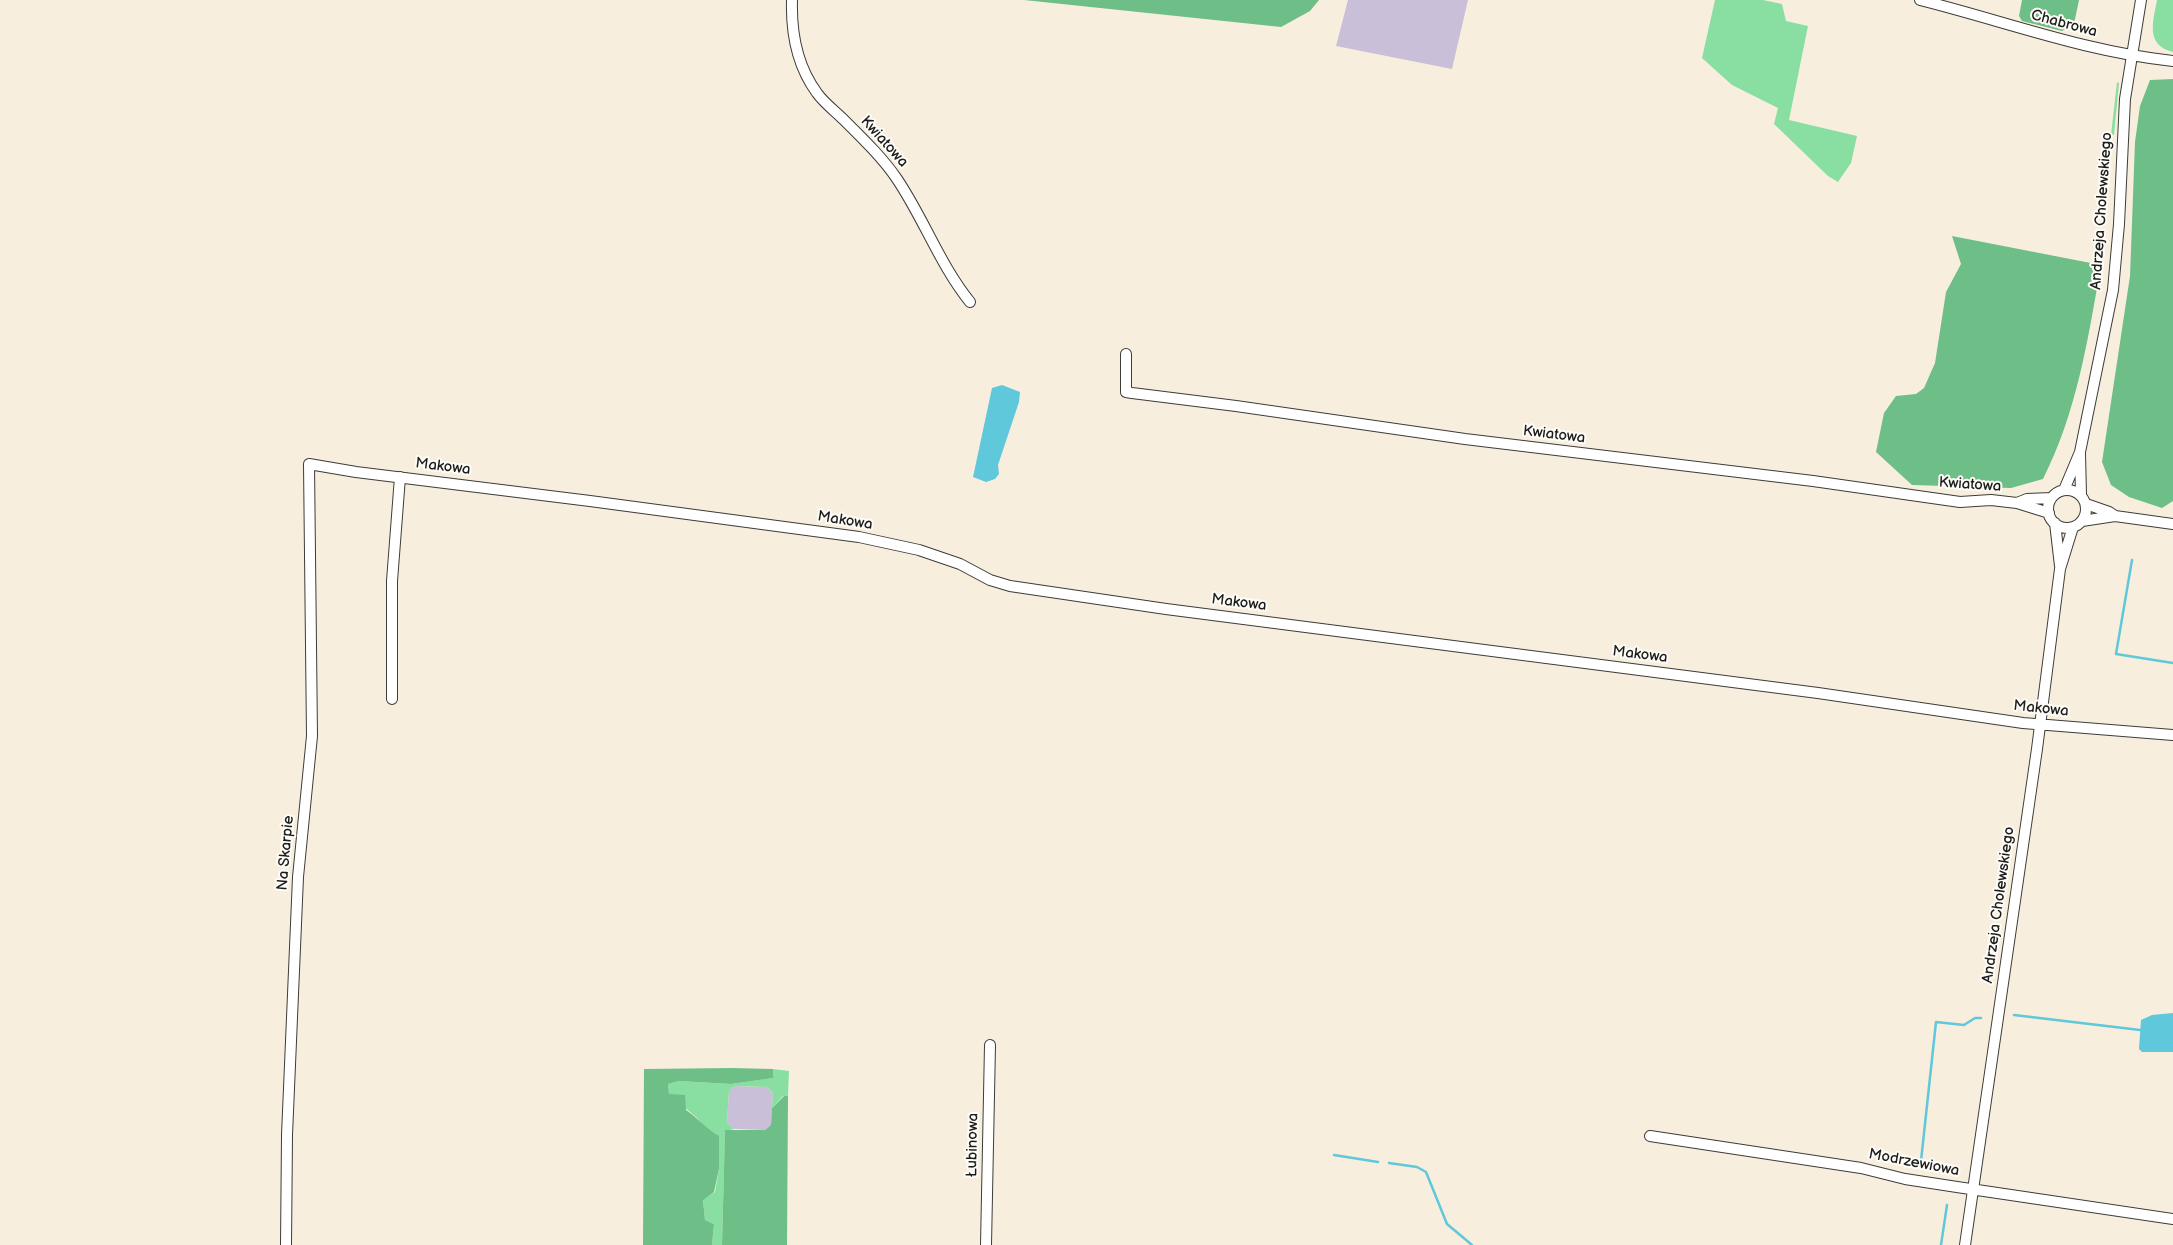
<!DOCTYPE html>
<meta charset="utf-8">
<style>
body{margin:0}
canvas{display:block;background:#f8eede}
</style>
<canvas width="2173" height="1245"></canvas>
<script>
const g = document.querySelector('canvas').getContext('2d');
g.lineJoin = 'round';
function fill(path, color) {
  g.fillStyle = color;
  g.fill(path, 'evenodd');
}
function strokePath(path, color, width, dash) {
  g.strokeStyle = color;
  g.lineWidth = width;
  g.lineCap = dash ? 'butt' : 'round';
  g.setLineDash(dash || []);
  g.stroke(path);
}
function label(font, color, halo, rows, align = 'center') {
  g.font = font + ' "Balsamiq Sans",sans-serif';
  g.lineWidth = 4;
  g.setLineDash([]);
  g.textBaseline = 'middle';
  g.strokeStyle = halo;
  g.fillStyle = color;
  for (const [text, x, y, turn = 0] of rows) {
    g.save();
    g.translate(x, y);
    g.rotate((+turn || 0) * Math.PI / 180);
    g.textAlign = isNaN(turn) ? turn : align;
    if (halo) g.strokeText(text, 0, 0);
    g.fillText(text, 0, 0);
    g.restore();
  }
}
const industrial = new Path2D(`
 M1348 0H1468L1452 69 1336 46Z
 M735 1086 767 1087 773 1093 771 1125 765 1130 734 1129 727 1123 729 1091Z`);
const green = new Path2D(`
 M1715 0H1763L1782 4 1786 21 1808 26 1789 120 1857 136 1851 163 1838 182 1828 176 1774 124 1778 108 1732 85 1702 58Z
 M2157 0H2173V52C2145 45 2153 22 2157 0Z
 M2117 82 2119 83 2114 135H2111Z
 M773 1069 789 1071 788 1096H783L772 1108 773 1093 767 1087 735 1086 729 1091 727 1123 734 1129 725 1131 722 1245H712L714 1224 705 1220 703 1199 715 1192 719 1169 706 1129 697 1118 669 1094 668 1084 679 1081 731 1084 772 1078Z`);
const forest = new Path2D(`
 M1024 0H1319L1310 11 1281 27Z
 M2022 0H2079L2074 24 2062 31 2022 21 2019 16Z
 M2173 79V501L2162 508 2129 497 2111 485 2102 462 2130 276 2135 142 2140 106 2150 80Z
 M1952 236 2101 265C2088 339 2077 412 2043 479L2011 488 1912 485 1876 452 1884 413 1896 396 1916 394 1924 388 1935 363 1946 292 1961 264Z
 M732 1068 773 1069V1078L731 1084 679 1081 668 1084 669 1094 685 1095 686 1110C698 1118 706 1129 719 1136V1169L714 1192 703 1200 705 1220 714 1224 712 1245H643L644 1069Z
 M784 1096H788L787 1245H722L725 1130H765L771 1125 772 1108Z`);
const water = new Path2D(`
 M1002 385 1020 392 1019 402 998 465 999 474 995 479 986 482 973 477 992 388Z
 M2173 1013V1052H2142L2139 1049 2141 1020 2152 1015Z`);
const stream = new Path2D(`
 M2132 560 2116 654 2173 663
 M2014 1015 2140 1030
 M1334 1155 1378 1162
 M1389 1163 1417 1167 1426 1172 1447 1224 1472 1245
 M1925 1163 1921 1161 1936 1022 1964 1025 1975 1018H1981
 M1933 1164 1948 1166V1171
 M1941 1245 1947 1205`);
const street = new Path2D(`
 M792 0C791 33 797 66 817 93 824 103 835 111 844 120 862 138 882 157 897 179 924 219 940 265 970 302
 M1920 0C2004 21 2086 52 2173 61
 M1126 354V392L1132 393 1236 406 1465 439 1813 481 1960 502 1991 500 2017 503 2049 513
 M2080 453 2081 495
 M2064 490 2080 452 2113 290 2119 224 2125 99 2141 0
 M2048 509a19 19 0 1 1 38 0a19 19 0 1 1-38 0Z
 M2017 503 2027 499 2051 498
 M2086 504 2109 512 2115 516
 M2082 521 2115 516 2173 524
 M2055 523 2060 566
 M392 699V581L400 477
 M1650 1136 1861 1168 1905 1179 1957 1187 2173 1219
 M286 1245 287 1135 298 877 312 736 309 464 356 472 590 501 859 537 919 550 960 564 990 580 1010 586 1166 609 1818 693 2023 723 2173 735
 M986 1245 990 1045
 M1965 1245 2037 749 2060 569 2073 527`);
const streetNames = [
 ["Chabrowa",2064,24,15],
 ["Kwiatowa",884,142,48],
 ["Andrzeja Cholewskiego",2102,211,-86],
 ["Kwiatowa",1554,435,7],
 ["Makowa",443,467,7],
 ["Kwiatowa",1970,485,4],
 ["Makowa",845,521,9],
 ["Makowa",1239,603,7],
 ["Makowa",1640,655,7],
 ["Makowa",2041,709,6],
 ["Na Skarpie",286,853,-85],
 ["Andrzeja Cholewskiego",1999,905,-82],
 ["Łubinowa",973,1145,-89],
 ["Modrzewiowa",1914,1163,11]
];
fill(industrial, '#c9bfd8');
fill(green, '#89dfa2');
fill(forest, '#6ebe88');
fill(water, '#5fc8da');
strokePath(stream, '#5fc8da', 2.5);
strokePath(street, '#3d3c39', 12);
strokePath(street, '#fff', 10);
label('15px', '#1c1c1c', '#fdfcf7', streetNames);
</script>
